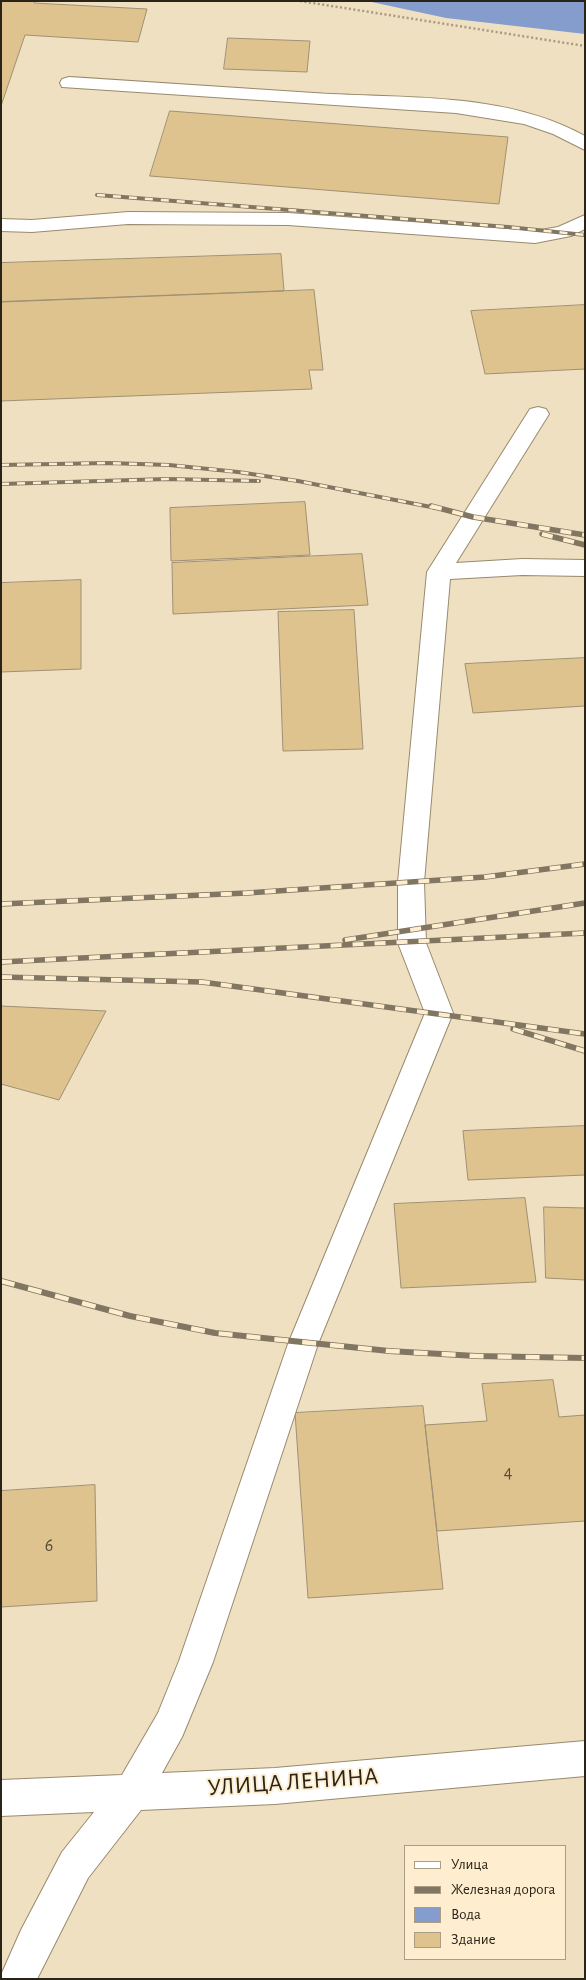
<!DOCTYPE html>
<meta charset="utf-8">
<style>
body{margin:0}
#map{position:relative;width:586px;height:1980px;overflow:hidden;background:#f0e0c2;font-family:"Alegreya Sans",sans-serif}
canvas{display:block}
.frame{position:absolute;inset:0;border:2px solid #2a2418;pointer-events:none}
.legend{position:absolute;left:404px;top:1845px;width:162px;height:115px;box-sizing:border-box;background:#feeecf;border:1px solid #a99d86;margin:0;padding:6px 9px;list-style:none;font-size:15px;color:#2a2418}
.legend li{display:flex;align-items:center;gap:10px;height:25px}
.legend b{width:25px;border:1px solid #a99d86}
</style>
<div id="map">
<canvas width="586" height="1980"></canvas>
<div class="frame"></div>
<ul class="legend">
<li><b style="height:6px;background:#fff"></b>Улица</li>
<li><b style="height:6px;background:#807662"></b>Железная дорога</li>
<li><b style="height:14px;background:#849dcc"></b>Вода</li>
<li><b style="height:14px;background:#dec38e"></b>Здание</li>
</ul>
</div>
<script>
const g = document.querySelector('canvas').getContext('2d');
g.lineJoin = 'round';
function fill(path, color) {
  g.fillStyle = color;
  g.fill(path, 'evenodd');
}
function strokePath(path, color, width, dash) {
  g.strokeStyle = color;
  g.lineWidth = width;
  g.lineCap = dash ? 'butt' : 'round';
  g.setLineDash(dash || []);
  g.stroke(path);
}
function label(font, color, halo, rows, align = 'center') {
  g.font = font + ' "Alegreya Sans",sans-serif';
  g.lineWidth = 4;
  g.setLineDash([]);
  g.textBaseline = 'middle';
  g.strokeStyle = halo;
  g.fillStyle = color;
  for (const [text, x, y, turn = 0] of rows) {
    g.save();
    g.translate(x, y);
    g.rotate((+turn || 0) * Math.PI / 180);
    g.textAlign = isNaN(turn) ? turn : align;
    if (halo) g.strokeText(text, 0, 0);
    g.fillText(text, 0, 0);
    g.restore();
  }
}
const water = new Path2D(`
 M367 1H585V34L446 18Z`);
const building = new Path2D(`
 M1 1H35L34 3 147 9 138 42 25 35 1 106Z
 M228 38 310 41 307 72 224 69Z
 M170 111 508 137 499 204 150 176Z
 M281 254 284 291 1 302V263Z
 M314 290 323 370H309L312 389 1 401V302Z
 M585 305V369L485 374 471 311Z
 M305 502 310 555 171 561 170 508Z
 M362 554 368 605 173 614 172 563Z
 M81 580V669L1 672V583Z
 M354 610 363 749 283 751 278 612Z
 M585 658V706L473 713 465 664Z
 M1 1006 106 1011 59 1100 1 1084Z
 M585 1126V1175L468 1180 463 1131Z
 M525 1198 536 1282 401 1288 394 1204Z
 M544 1207 585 1208V1280L546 1278Z
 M553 1380 559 1417 585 1415V1521L437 1531 425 1425 487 1421 482 1384Z
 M423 1406 443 1589 308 1598 295 1413Z
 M95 1485 97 1601 1 1607V1491Z`);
const path = new Path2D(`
 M300 1 585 46`);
const minor = new Path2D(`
 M69 77C151 82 233 88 314 93 403 99 504 91 585 136V150L553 134 524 124 456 113 62 87 60 83 62 79Z
 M128 212 288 213 535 231 558 227 585 215V229L571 236 535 243 288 225 128 224 32 232 1 231V219L32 220Z
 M538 407 546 409 549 414 456 563 522 559 585 560V576L522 575 450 579 424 882 426 943 453 1013 318 1344 213 1662 182 1737 162 1773 275 1768 585 1741V1776L275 1804 141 1810 88 1878 37 1979H1V1975L21 1930 62 1852 94 1812 1 1816V1780L122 1775 158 1713 179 1661 288 1344 425 1013 398 943V882L427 572 530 409Z`);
const railFar2 = new Path2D(`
 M97 195 508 227 585 235
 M1 465 109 463 169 465 238 472 298 481 436 508
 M1 484 167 479 259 481`);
const railFar1 = new Path2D(`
 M431 506 473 517 585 535
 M542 534 585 545
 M1 904 247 893 485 877 585 864
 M345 940 585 903
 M1 962 585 933
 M1 977 202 982 585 1034
 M513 1029 585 1051`);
const rail = new Path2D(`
 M1 1281 130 1316 215 1333 389 1351 476 1356 585 1358`);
const numberNames = [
 ["4",508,1473],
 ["6",49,1546]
];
const nearStreetnames = [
 ["УЛИЦА ЛЕНИНА",293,1782,-4]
];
fill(water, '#849dcc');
fill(building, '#dec38e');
strokePath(building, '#9f9074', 1);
strokePath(minor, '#988a6d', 2);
strokePath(path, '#a79a83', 2.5, [2, 2.5]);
fill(minor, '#fff');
strokePath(railFar2, '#807662', 4);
strokePath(railFar1, '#807662', 5.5);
strokePath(rail, '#807662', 6);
strokePath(railFar2, '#feeecf', 2.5, [8]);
strokePath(railFar1, '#feeecf', 4, [11]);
strokePath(rail, '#feeecf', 4.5, [14]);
label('18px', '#574c36', null, numberNames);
label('24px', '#2a2418', '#feeecf', nearStreetnames);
</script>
